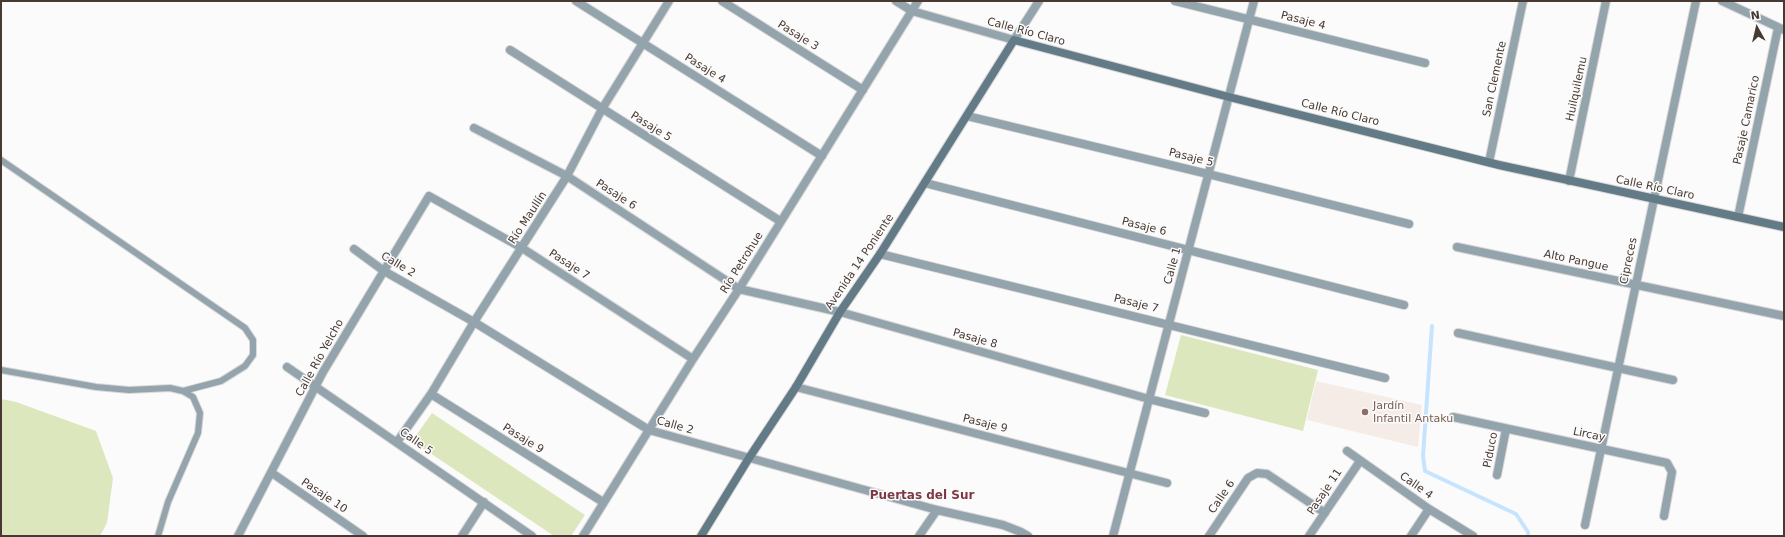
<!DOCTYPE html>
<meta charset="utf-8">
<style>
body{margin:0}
#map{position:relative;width:1785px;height:537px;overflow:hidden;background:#fbfbfb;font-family:"DejaVu Sans",sans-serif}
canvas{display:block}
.frame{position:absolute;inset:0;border:2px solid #483932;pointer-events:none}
.north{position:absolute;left:1737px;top:8px;width:40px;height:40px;-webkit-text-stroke:3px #fbfbfb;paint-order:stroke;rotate:352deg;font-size:11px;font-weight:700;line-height:16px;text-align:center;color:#483932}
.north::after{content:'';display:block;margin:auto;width:14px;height:18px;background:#483932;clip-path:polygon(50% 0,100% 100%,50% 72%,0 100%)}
</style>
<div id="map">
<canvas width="1785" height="537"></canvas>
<div class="frame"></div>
<div class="north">N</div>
</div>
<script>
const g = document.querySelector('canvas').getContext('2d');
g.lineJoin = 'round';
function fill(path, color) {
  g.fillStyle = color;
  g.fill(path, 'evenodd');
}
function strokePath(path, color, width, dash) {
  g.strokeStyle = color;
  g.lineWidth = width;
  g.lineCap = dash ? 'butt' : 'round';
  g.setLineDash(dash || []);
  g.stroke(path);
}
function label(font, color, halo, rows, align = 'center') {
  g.font = font + ' "DejaVu Sans",sans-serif';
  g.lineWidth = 3;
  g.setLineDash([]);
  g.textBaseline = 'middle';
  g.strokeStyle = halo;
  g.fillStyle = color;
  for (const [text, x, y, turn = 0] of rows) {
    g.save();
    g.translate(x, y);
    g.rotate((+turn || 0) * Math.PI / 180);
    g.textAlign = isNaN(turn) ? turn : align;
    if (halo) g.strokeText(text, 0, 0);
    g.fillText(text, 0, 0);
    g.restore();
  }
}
const built = new Path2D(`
 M1316 381 1422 405 1418 447 1307 420Z`);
const green = new Path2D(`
 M1181 335 1318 370 1303 431 1165 395Z
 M1 399 16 402 96 431 113 478 107 523 100 536H1Z
 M432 413 585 515 571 536H554L412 441Z`);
const stream = new Path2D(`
 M1432 326 1423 456 1425 471 1516 514 1528 532V536`);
const lane = new Path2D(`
 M1 160 245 328 253 340V355L245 366 221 381 183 391
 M1 370 96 387 129 390 170 388 183 391 193 397 200 413 198 433 168 502 158 536`);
const street = new Path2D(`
 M576 1 822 156
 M722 1 863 90
 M896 1 912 11 1014 40 1039 1
 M1175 1 1425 63
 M1722 1 1784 30
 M510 50 780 221
 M967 116 1208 174 1409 224
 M474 128 567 176 739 289 840 312 1149 399 1205 413
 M1489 162 1523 1
 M1569 181 1606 1
 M925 183 1404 305
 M1738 217 1778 28
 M1457 247 1784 316
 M354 249 384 271 474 322 649 430 937 510 1003 525 1021 532 1028 536
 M880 254 1385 378
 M1458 333 1673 380
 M287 367 532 536
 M796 387 1167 483
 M431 394 603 502
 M1453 417 1667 463 1672 472 1664 516
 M397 442 431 394 474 322 567 176 602 109 669 1
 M1347 451 1429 509 1473 536
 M272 473 363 536
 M1497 475 1506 429
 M1585 525 1696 1
 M238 536 323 372 429 196 522 248 693 359
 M462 536 484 502
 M583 536 693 359 739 289 918 1
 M919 536 937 510
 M1113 536 1254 1
 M1209 536 1248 478 1257 473 1267 474 1325 513
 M1309 536 1360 461
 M1411 536 1429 509`);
const secondary = new Path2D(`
 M701 536 749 458 796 387 840 312 880 254 1014 40 1229 97 1499 165 1784 227`);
const markers = [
 [1365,412,4,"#8d6e63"]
];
const streetNames = [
 ["Pasaje 4",1303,21,14],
 ["Calle Río Claro",1026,32,15],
 ["Pasaje 3",798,36,32],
 ["Pasaje 4",705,69,32],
 ["San Clemente",1495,79,-78],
 ["Huilquilemu",1577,89,-78],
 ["Calle Río Claro",1340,113,14],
 ["Pasaje Camarico",1747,120,-78],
 ["Pasaje 5",651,127,32],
 ["Pasaje 5",1191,158,14],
 ["Calle Río Claro",1655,188,12],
 ["Pasaje 6",616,195,33],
 ["Río Maullín",528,218,-57],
 ["Pasaje 6",1144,227,14],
 ["Alto Pangue",1576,261,12],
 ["Cipreces",1629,261,-78],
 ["Avenida 14 Poniente",860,262,-56],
 ["Río Petrohue",742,263,-58],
 ["Calle 2",398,265,31],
 ["Pasaje 7",569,265,33],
 ["Calle 1",1173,266,-75],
 ["Pasaje 7",1136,304,14],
 ["Pasaje 8",975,339,16],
 ["Calle Río Yelcho",320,358,-61],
 ["Pasaje 9",985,424,14],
 ["Calle 2",675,426,16],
 ["Lircay",1589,435,12],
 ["Pasaje 9",523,439,32],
 ["Calle 5",416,442,35],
 ["Piduco",1491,450,-79],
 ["Calle 4",1416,486,35],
 ["Pasaje 11",1325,492,-56],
 ["Pasaje 10",324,496,34],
 ["Calle 6",1222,497,-56]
];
const educationNames = [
 ["Jardín",1373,406],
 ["Infantil Antaku",1373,419]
];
const neighbourhoodNames = [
 ["Puertas del Sur",922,496]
];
fill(built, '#f5ece8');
fill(green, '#dde7bd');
strokePath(stream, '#c7e4fe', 4);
strokePath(lane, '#dbd8d7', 8);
strokePath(street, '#dbd8d7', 10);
strokePath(secondary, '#dbd8d7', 10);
strokePath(lane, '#94a4ac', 6);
strokePath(street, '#94a4ac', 8);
strokePath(secondary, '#627b86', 8);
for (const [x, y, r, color] of markers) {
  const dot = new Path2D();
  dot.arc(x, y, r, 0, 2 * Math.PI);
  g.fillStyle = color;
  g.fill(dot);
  strokePath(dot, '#fbfbfb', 1.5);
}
label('11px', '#483932', '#fbfbfb', streetNames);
label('11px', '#785e54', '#fbfbfb', educationNames, 'left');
label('bold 12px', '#7f3745', '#fbfbfb', neighbourhoodNames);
</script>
